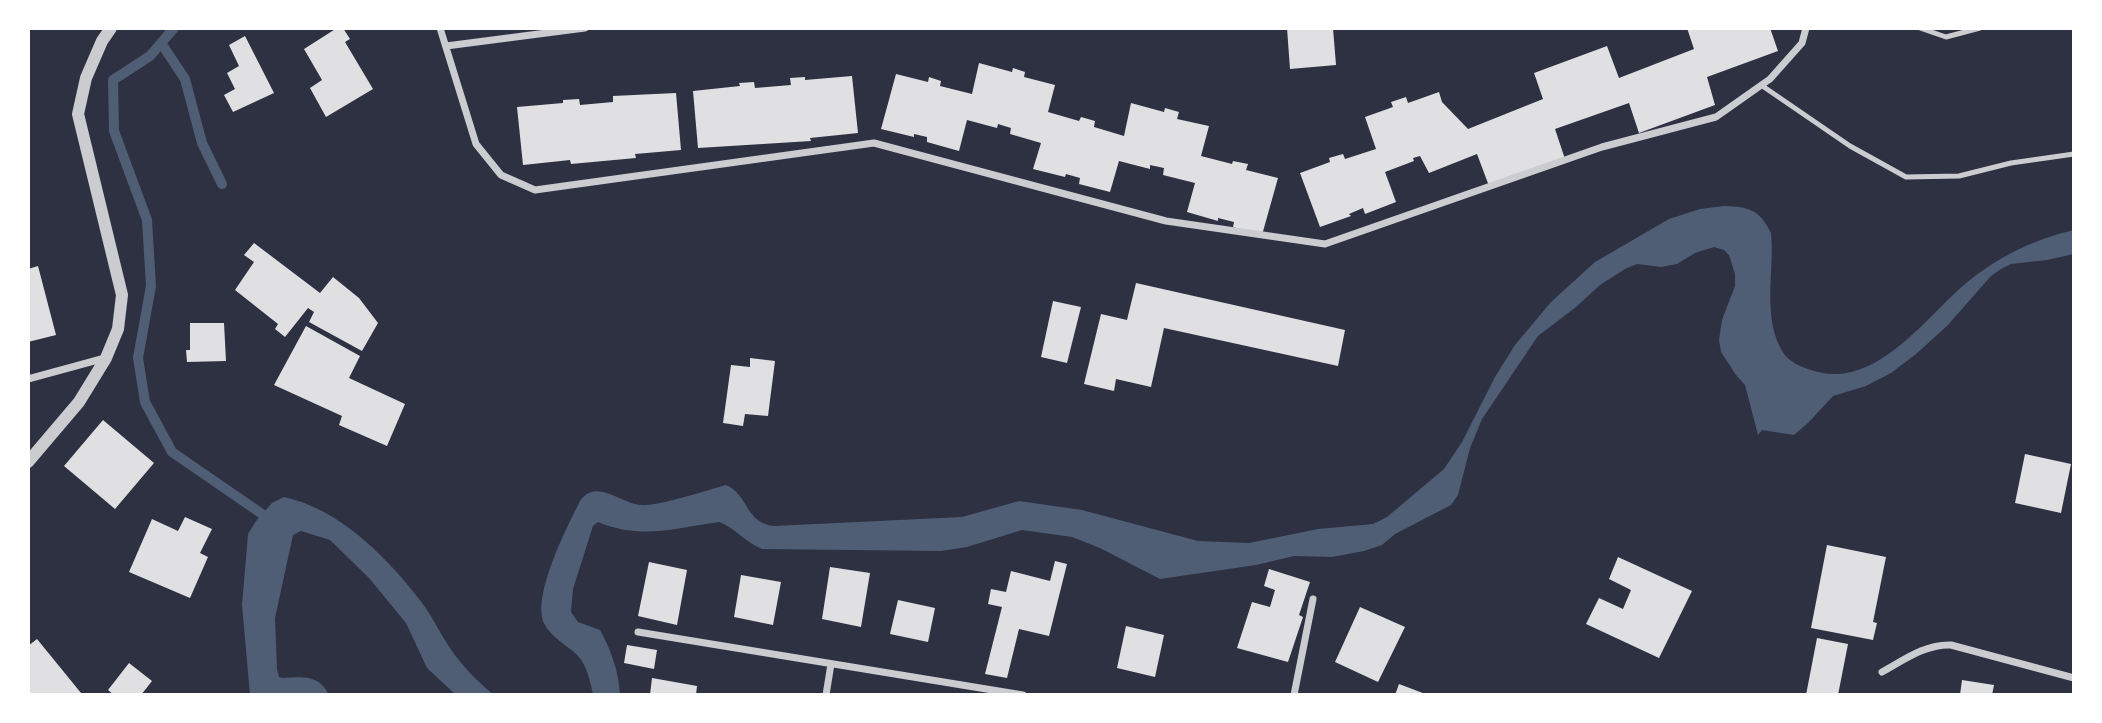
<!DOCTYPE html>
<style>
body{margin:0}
#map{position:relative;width:2102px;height:723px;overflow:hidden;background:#2d3142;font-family:"Fira Sans",sans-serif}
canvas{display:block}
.frame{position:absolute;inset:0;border:30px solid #fff;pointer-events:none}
</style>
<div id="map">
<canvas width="2102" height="723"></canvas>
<div class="frame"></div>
</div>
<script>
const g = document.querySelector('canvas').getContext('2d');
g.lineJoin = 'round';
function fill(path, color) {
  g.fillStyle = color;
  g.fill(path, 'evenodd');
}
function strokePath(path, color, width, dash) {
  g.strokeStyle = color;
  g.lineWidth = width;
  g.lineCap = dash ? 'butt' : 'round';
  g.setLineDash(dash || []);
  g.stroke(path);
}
const water = new Path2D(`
 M1724 206C1749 207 1759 209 1771 233 1775 271 1761 319 1784 354 1790 362 1801 367 1811 370 1874 392 1924 319 1965 284 1997 257 2034 239 2074 230V254L2047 260 2011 264 2001 269 1991 276 1947 326 1916 354 1891 373 1866 386 1833 396 1808 423 1794 435 1762 430 1758 435 1745 385 1736 375 1721 352 1719 340 1722 320 1735 286V274L1729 255 1724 250 1714 247 1695 253 1677 264 1661 267 1637 264 1625 269 1600 285 1576 307 1538 336 1482 419 1470 448 1458 495 1451 505 1395 534 1382 545 1364 551 1332 557 1294 556 1256 565 1160 579 1100 548 1072 537 1022 530 967 547 941 551 762 549C745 542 735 528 719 522 676 528 641 540 598 522L593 526 573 589 571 612 578 622 600 630C611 650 619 672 620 695H593C591 683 586 663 577 655 567 645 552 638 545 625 530 599 567 527 580 501 596 478 620 503 640 505 657 507 707 490 726 485 749 495 745 523 774 526L962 517 1019 501 1082 510 1198 541 1249 543 1318 529 1373 524 1387 517 1444 469 1462 442 1495 377 1515 345 1551 302 1595 262 1669 219 1700 209Z
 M284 497C341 509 391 561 425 607 434 620 441 635 450 648 461 665 479 683 494 695H456L427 668 406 623 369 578 330 540 301 531 293 535 275 618 277 669 279 677 282 678C302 677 319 674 329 695H250L242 605 248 534 256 521 272 503Z`);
const stream = new Path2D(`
 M174 28 150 56 113 80 114 131 147 220 151 286 138 358 145 402 172 452 262 514 268 523
 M161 43 185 79 202 143 222 184`);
const building = new Path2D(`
 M337 28H343L350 39 345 42 373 89 326 117 310 88 322 80 304 49Z
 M1287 28H1333L1336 65 1290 69Z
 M1687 28H1770L1778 51 1707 77 1715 105 1639 133 1629 103 1555 129 1565 159 1489 186 1477 154 1429 173 1420 156 1413 158 1414 161 1385 172 1396 202 1365 214 1363 208 1349 214 1351 216 1320 227 1300 173 1330 162 1329 158 1343 154 1345 159 1376 149 1365 117 1393 107 1391 102 1406 97 1408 103 1439 92 1442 102 1468 129 1543 99 1534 73 1607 46 1619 78 1694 49Z
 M245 36 274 93 233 112 224 95 235 89 227 73 239 66 229 45Z
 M979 63 1012 72 1013 68 1025 72 1024 77 1055 85 1048 112 1079 121 1081 117 1095 121 1094 127 1124 136 1131 103 1164 112 1165 108 1179 112 1177 119 1209 126 1201 156 1232 164 1233 161 1248 164 1246 170 1278 178 1262 235 1233 227 1234 222 1218 218V221L1187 212 1195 183 1163 175 1164 168 1150 165V169L1119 161 1110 192 1079 184 1080 178 1066 174 1065 177 1033 169 1041 143 1010 134 1011 128 998 124 997 128 967 120 959 151 927 142V137L914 134V137L881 129 896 74 928 82 929 77 941 81 940 86 972 94Z
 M852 76 858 133 810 138 811 141 698 148 693 91 740 86 739 83 754 82 755 88 791 85 790 78 805 77V80Z
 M676 93 681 150 635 154 636 158 571 164 570 160 523 165 517 107 563 103V100L579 99 580 105 613 102V96Z
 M254 243 320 293 333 277 359 298 378 323 362 351 309 322 314 312 308 308 285 337 275 329 278 324 235 290 254 262 244 255Z
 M38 266 56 335 28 342V269Z
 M1136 283 1345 330 1338 366 1164 328 1151 387 1116 379 1114 391 1084 384 1101 314 1127 320Z
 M1053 301 1081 307 1067 363 1041 357Z
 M190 323H224L226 361 187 362 186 350H190Z
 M306 326 360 356 349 378 405 404 387 446 339 425 342 416 274 385Z
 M750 358 775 361 768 416 745 414 743 426 723 423 731 365 750 367Z
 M103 420 154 463 115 509 64 466Z
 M2025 454 2071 464 2061 513 2015 503Z
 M185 517 212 529 200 553 208 557 190 598 129 572 152 519 178 531Z
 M1827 545 1886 557 1873 622 1877 623 1873 640 1811 628Z
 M1618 557 1692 591 1659 658 1586 624 1599 598 1623 609 1631 590 1609 579Z
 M1055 561 1067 564 1049 636 1019 629 1007 678 985 674 1002 607 988 604 991 589 1006 592 1011 571 1050 581Z
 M649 562 687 570 677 625 638 616Z
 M830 567 870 573 861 627 822 619Z
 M1269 569 1310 582 1299 615 1303 617 1288 662 1237 648 1252 602 1270 607 1275 590 1264 586Z
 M741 575 781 582 773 625 734 617Z
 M898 600 935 608 928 642 890 634Z
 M1360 607 1405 627 1378 682 1335 662Z
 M1126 626 1164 635 1155 677 1117 668Z
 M1817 638 1848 644 1838 695H1806Z
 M37 639 81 693 79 695H28V646Z
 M627 645 657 650 654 669 624 663Z
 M129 663 152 681 141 695H114L108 690Z
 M652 678 697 686 696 695H650Z
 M1962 680 1994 685 1992 695H1960Z
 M1399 684 1428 695H1395Z`);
const service = new Path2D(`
 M1920 28 1946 37 1980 28
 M1761 85 1850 146 1906 177 1959 176 2011 163 2074 154`);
const minor = new Path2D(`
 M440 28 476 144 501 175 535 190 874 143 1166 221 1325 244 1602 147 1716 117 1770 79 1802 43 1806 28
 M446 46 585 28
 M28 379 105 358
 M638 632 1023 695
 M1882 672C1904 660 1925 644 1951 645L2074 678
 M826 695 831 664
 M1294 695 1313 599`);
const tertiary = new Path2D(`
 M28 462 79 402 106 358 118 329 122 295 78 114 86 78 102 41 111 28`);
fill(water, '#4f5d75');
strokePath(stream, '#4f5d75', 10);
fill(building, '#e0e0e3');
strokePath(service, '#caccd0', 5);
strokePath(minor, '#caccd0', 7);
strokePath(tertiary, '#caccd0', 12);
</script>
